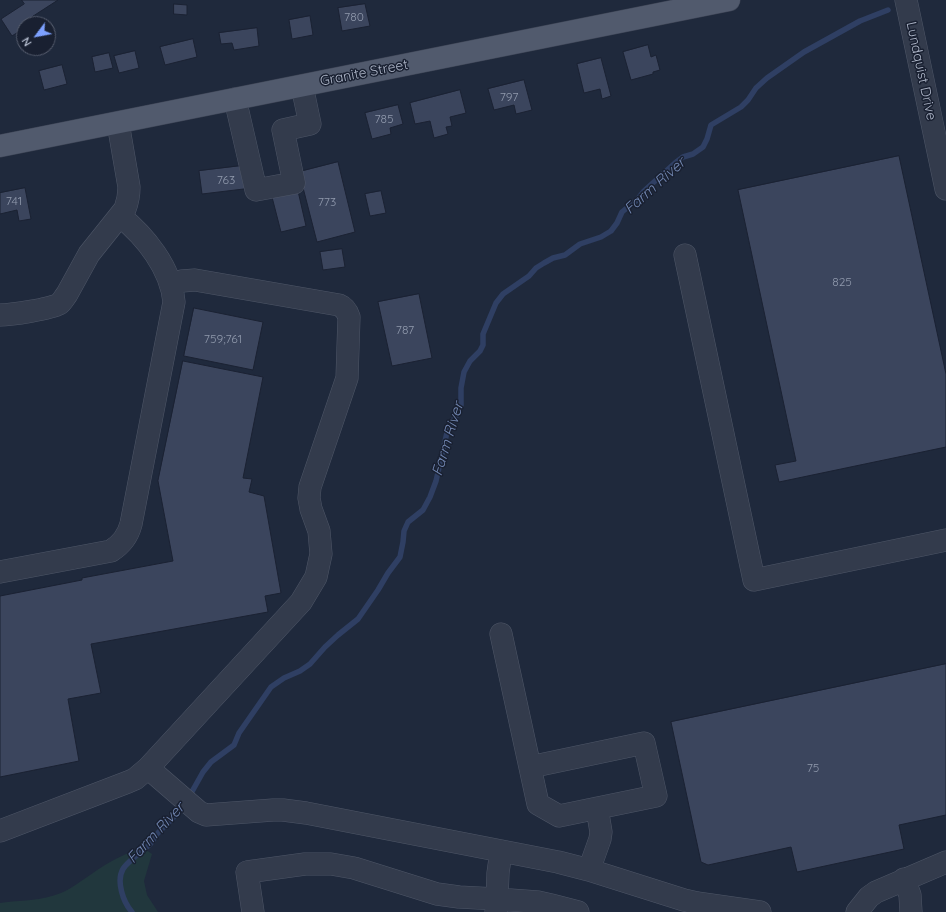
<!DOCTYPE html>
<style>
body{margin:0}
#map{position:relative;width:946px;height:912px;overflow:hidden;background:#1f293c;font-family:Quicksand,sans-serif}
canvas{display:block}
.north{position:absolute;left:16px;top:16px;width:40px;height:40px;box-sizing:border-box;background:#192031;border:1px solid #555c6d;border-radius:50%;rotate:238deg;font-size:11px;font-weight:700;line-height:16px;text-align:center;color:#aeb6c8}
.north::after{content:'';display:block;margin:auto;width:14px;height:18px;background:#7da1ff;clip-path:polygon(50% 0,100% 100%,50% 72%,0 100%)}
</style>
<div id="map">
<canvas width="946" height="912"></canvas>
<div class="north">N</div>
</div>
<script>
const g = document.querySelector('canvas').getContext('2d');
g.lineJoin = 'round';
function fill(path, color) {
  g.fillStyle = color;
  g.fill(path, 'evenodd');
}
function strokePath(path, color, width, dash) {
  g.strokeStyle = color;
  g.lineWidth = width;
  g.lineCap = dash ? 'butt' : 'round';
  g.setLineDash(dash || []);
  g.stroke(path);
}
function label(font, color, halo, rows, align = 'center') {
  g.font = font + ' Quicksand,sans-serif';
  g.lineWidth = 3;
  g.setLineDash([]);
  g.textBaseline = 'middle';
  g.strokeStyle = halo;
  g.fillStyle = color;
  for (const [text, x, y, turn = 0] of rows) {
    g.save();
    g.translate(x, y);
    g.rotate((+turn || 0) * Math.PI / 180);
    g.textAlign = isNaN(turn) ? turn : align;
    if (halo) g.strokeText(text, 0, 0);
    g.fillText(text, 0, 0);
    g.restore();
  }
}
const green = new Path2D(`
 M142 847 152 854 144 881 147 895 158 912H0V903C20 900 42 901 61 893 73 888 82 880 93 873 108 862 125 854 142 847Z`);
const stream = new Path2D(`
 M189 797 203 772 211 762 234 745 239 733 271 687 284 678 300 671 310 664 325 647 338 635 358 619 378 590 388 573 400 557 403 542 404 531 408 522 423 510 430 497 436 481 448 428 456 416 461 405V388L464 372 470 361 480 351 483 345V334L496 303 503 294 529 276 536 268 544 263 553 258 565 255 580 244 601 237 611 231 617 223 622 212 628 207 637 200 644 191 675 163 683 157 693 154 703 147 707 139 711 125 741 107 748 100 756 88 767 78 804 52 860 21 888 10
 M132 912C123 902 116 881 123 869 127 862 141 852 148 846 152 843 154 838 157 834 166 824 177 816 184 804`);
const building = new Path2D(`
 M22 0H58L24 22 25 24H24V28L12 36 1 19 24 4Z
 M174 4 187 5V15L174 14Z
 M365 4 370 26 342 31 338 8Z
 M310 16 313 35 292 39 289 20Z
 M257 28 259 46 234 50 232 43 221 44 219 33Z
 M193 39 197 57 165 65 160 47Z
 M648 45 651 57 656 55 660 70 653 72V74L631 80 623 52Z
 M135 51 139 68 119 73 114 56Z
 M109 53 113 68 95 72 92 57Z
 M601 58 611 96 602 99 600 89 584 93 577 64Z
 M62 65 67 84 44 90 39 71Z
 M524 80 532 110 516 114 514 105 494 110 488 89Z
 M460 90 466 113 450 117 452 126 446 127 448 134 434 138 430 121 415 124 410 103Z
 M398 105 403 124 390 128 391 134 372 139 365 113Z
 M899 156 946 374V447L779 482 775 465 796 461 738 190Z
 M338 162 355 232 317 242 299 172Z
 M249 165 252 188 202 194 199 171Z
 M25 188 31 219 19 221 17 210 0 214V193Z
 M298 191 306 226 281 232 272 197Z
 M381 191 386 213 370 216 365 194Z
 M342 249 345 267 323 270 320 252Z
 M419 294 432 358 392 366 378 302Z
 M194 308 263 322 253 370 184 356Z
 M183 361 263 377 243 478 252 479 249 492 264 496 281 593 265 596 268 612 91 644 101 693 68 699 79 761 0 777V596L82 580V578L173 561 158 481Z
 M946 664V815L899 825 904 849 797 872 791 847 708 865 701 862 671 722Z`);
const minor = new Path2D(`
 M906 0 946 189
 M235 99 256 190 294 183 283 130 310 124 302 86
 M685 255 754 580 946 540
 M0 315C11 315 50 309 59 304 62 302 64 298 67 294L89 254 125 209C128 201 129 195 129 187L118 123
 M0 572 111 551C122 544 128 536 131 524L174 302C171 268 145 236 120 216
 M501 634 538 804 559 816 656 796 644 743 530 767
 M148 768 199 812 206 815 273 810H283L306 813 558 862 589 870 684 900 697 903 760 912
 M0 831 128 782 135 779 148 768 301 602 316 577 321 554 319 531 311 509 309 498 310 487 347 378 349 317C347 311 344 307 339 305L195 280 182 281 171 286
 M501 851 498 873 497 899 538 902 551 905 578 912
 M589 870 600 839 601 832 597 808
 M904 879 910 895 911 912
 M253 912 247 872 305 864H331L354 868 437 894 459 897 497 899 496 912
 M857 912 869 897 876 892 946 862`);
const major = new Path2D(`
 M0 146 729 0`);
const numberNames = [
 ["780",354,17],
 ["797",509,97],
 ["785",384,119],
 ["763",226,180],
 ["741",14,201],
 ["773",327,202],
 ["825",842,282],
 ["787",405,330],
 ["759;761",223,339],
 ["75",813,768]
];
const streetNames = [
 ["Lundquist Drive",921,71,78],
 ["Granite Street",364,73,-11]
];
const waterNames = [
 ["Farm River",655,186,-42],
 ["Farm River",448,439,-73],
 ["Farm River",156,833,-47]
];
fill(green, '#21373d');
strokePath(stream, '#2f3f63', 5.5);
fill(building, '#3b455d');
strokePath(building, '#1b2233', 1);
strokePath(minor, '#4e5667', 23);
strokePath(major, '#3d4455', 23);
strokePath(minor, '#333b4c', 22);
strokePath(major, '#515a6d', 22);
label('12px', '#919aad', null, numberNames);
label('14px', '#aeb6c8', '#192031', streetNames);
label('italic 15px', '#7388b3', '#192031', waterNames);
</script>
